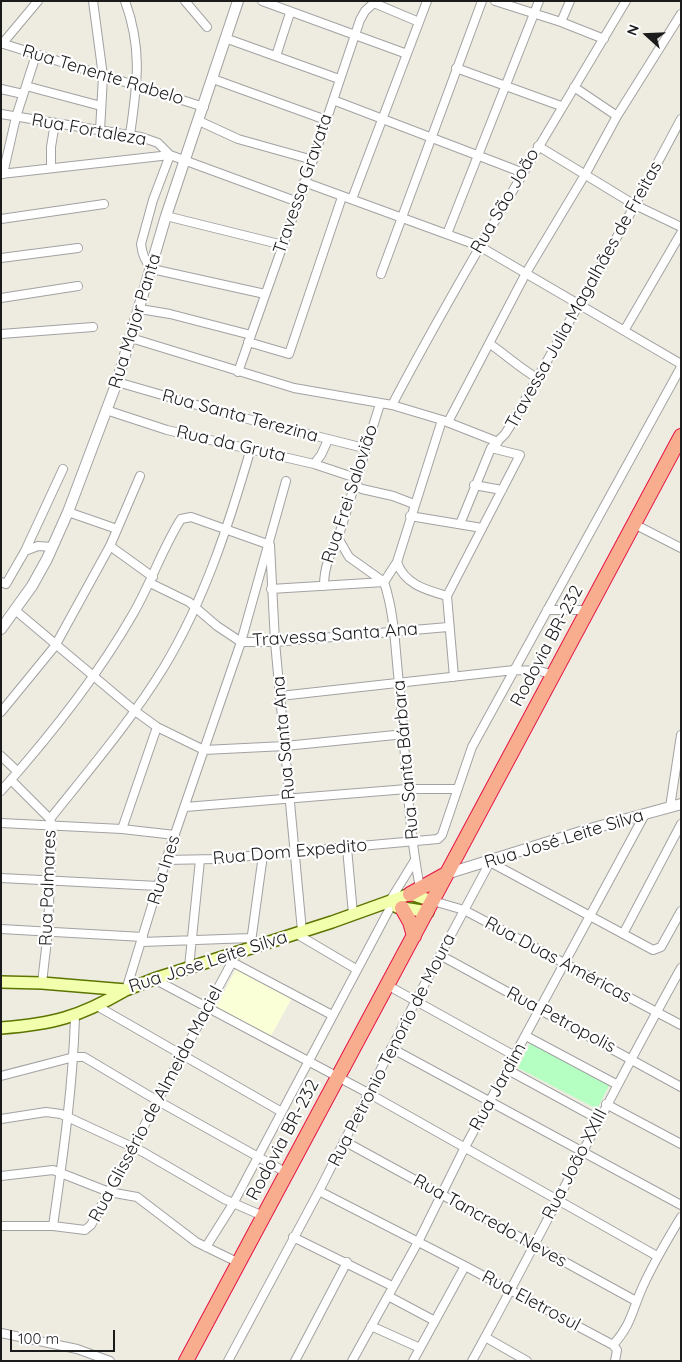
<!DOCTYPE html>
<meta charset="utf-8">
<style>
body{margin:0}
#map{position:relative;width:682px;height:1362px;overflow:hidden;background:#eeebe0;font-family:Quicksand,sans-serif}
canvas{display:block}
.frame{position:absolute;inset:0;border:2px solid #1b1b1b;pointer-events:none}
.north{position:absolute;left:622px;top:10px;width:50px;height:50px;-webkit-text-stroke:4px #fff;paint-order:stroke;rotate:290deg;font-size:14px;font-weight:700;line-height:20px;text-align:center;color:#1b1b1b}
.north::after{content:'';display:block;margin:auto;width:18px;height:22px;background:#1b1b1b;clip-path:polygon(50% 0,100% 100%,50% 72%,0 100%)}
.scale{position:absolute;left:10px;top:1330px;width:105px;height:22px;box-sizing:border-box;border:2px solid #1b1b1b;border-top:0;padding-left:6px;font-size:15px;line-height:18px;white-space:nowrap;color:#1b1b1b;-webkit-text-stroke:4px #fff;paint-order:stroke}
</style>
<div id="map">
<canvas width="682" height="1362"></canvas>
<div class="frame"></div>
<div class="north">N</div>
<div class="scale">100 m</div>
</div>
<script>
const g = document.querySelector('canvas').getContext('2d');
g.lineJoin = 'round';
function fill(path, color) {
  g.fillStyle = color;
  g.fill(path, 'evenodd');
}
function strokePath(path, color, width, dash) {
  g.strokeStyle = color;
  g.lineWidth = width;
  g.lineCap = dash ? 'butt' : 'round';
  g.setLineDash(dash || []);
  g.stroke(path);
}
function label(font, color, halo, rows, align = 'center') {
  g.font = font + ' Quicksand,sans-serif';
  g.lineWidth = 4.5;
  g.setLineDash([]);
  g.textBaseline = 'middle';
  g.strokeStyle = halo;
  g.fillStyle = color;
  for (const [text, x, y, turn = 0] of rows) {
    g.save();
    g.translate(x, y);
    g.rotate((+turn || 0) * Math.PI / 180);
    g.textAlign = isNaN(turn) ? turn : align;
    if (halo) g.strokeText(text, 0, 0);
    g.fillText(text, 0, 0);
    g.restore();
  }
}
const education = new Path2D(`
 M236 969 292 998 271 1036 216 1007Z`);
const park = new Path2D(`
 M531 1041 610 1084 597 1109 518 1068Z`);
const minor = new Path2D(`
 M93 1 103 76 100 131
 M125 1C143 50 137 85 130 135
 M185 1 207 27
 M262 1 407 54
 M495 1 561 22 604 39
 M374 3 419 22
 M561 22 570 1
 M225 38 339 79
 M1 43 204 107
 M2 44 38 1
 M276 56 290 13
 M456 68 561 106
 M213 79 326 120
 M26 86 101 106
 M574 87 617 116
 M1 89 23 94
 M333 100 521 172
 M1 114 141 137 158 143 170 155 153 200 141 244C142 253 145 262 152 269L265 294
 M199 121 238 139 313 160
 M538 146 635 205 681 227
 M51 167V147L55 123
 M1 174 170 155 298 202
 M3 174 16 117 36 55
 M304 182 479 246 681 364
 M352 199 427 1
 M166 216 283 245
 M1 219 104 204
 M447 234 539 1
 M1 258 78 248
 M381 274 482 1
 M1 298 78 286
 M140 309 170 314 251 335
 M624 331 681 233
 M1 334 93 327
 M131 338 294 388 392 405 442 420 498 442
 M248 342 289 354 342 197
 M490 344C506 355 520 368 537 378
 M238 372 313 160 360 20 365 11 376 1
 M117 382 228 414 364 448
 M392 405C465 267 546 135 626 1
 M106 410 167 430 314 464 356 478
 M448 422 526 273 586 173 617 116 681 14
 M314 464 321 455 328 440
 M356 479 358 487 362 489 393 496 414 504
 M474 485 502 490
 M68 512 117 529
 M410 516 482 528
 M460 524 491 448 505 434 512 423 635 205 681 119
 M634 524 681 548
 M338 538 349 557 384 582
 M110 546 153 577
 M25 551 63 469
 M397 562C404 584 426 590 447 596
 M1 582 6 584 25 551 38 546 52 547
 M384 582C395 615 395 649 399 683 406 752 407 820 420 888
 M384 582 397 562 442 420
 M150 583 189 602 217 626 241 642H275L448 627
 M324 586C324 567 330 554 338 538L380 404
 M271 589 384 582
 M15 610 135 711 157 727 204 750 285 746 405 734
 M547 610H588
 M454 677 447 596 520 455 491 448
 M280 696 514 670 540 671 554 675
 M1 712 55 646 110 546 140 476
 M1 756 17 771
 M11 780 50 819 52 825 48 931 42 983
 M1 791C50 736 97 677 133 614 151 583 162 549 181 519L191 517 270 545 275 642 302 931
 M185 807 407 789H457
 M670 807 681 735
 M50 819C89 770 131 721 164 667 205 599 229 524 251 448
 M1 823 122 829 175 835
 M122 829 157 727
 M347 848 353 914
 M166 860 216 859 438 839 442 835 472 747 681 367
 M1 878 158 886
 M391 899 415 860
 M433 901 464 910 681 1025
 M1 929 143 937
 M295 933 356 969
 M623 934 681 824
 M142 942 251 938
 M251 942 263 855
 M440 955 681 1087
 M232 962 332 1015
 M189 967 200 860
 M154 979 368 1093 657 1256
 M387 985 515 1056
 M126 990 166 860 241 642 286 481
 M97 1006 280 1111
 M526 1036 616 1084
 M391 1048 681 1205
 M508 1070 598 1119
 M1 1076 74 1057H84L158 1101 287 1173
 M606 1104 681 1144
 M1 1119 46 1112 61 1114 143 1152 224 1199 263 1216
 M344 1141 636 1301
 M1 1176 53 1170 109 1192 137 1197 196 1242 239 1263
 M319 1191 465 1266 613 1345C632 1324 632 1310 643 1286 654 1262 667 1240 681 1217
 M1 1226H53L85 1230 91 1225 232 962 234 953
 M53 1226C63 1156 73 1087 75 1016
 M293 1237 392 1286
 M206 1247 233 1204 391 906
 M388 1296 435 1321
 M371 1326 420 1348
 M1 1333 77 1349 110 1361
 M485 1337 527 1361
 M613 1345 617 1350 615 1361
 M228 1361 319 1191 415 1002 490 862 653 950 661 947 681 911
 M295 1361 347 1262
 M352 1361 418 1242 465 1147 645 814
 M413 1361 465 1266
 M472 1361C544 1231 608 1098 681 968`);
const tertiary = new Path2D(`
 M1 629 32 586 47 559 68 512 117 382 166 216 238 1
 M446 874 590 829 681 804`);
const secondary = new Path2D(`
 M397 907 428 912
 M1 982 42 983 126 990 154 979 332 922 410 894 433 901
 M1 1028C53 1024 79 1017 124 991`);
const trunk = new Path2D(`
 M410 894 446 874
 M402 908 410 922 414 936
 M186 1361 681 436`);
const streetNames = [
 ["Rua Tenente Rabelo",103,75,17],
 ["Rua Fortaleza",89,130,10],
 ["Travessa Gravata",303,184,-71],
 ["Rua São João",505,201,-60],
 ["Travessa Julia Magalhães de Freitas",584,295,-61],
 ["Rua Major Panta",135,321,-73],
 ["Rua Santa Terezina",240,416,15],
 ["Rua da Gruta",231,444,13],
 ["Rua Frei Salovião",350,494,-72],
 ["Travessa Santa Ana",335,635,-4],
 ["Rodovia BR-232",547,646,-62],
 ["Rua Santa Ana",284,738,-95],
 ["Rua Santa Bárbara",406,760,-95],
 ["Rua José Leite Silva",564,839,-17],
 ["Rua Dom Expedito",290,852,-5],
 ["Rua Ines",164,870,-73],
 ["Rua Palmares",48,888,-88],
 ["Rua Duas Américas",558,960,28],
 ["Rua Jose Leite Silva",208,962,-18],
 ["Rua Petropolis",561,1020,28],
 ["Rua Petronio Tenorio de Moura",392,1050,-63],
 ["Rua Jardim",498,1087,-61],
 ["Rua Glissério de Almeida Maciel",156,1104,-62],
 ["Rodovia BR-232",283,1140,-62],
 ["Rua João XXIII",575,1164,-63],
 ["Rua Tancredo Neves",490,1221,29],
 ["Rua Eletrosul",531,1301,28]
];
fill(education, '#fbffd8');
fill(park, '#b6ffc3');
strokePath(minor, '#a2a2a2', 10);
strokePath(tertiary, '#a2a2a2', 12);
strokePath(secondary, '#5c7500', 14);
strokePath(trunk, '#e71245', 16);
strokePath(minor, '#fff', 8);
strokePath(tertiary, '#fff', 10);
strokePath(secondary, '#f2ffad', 11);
strokePath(trunk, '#f7ad8e', 14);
label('18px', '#1b1b1b', '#fff', streetNames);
</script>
